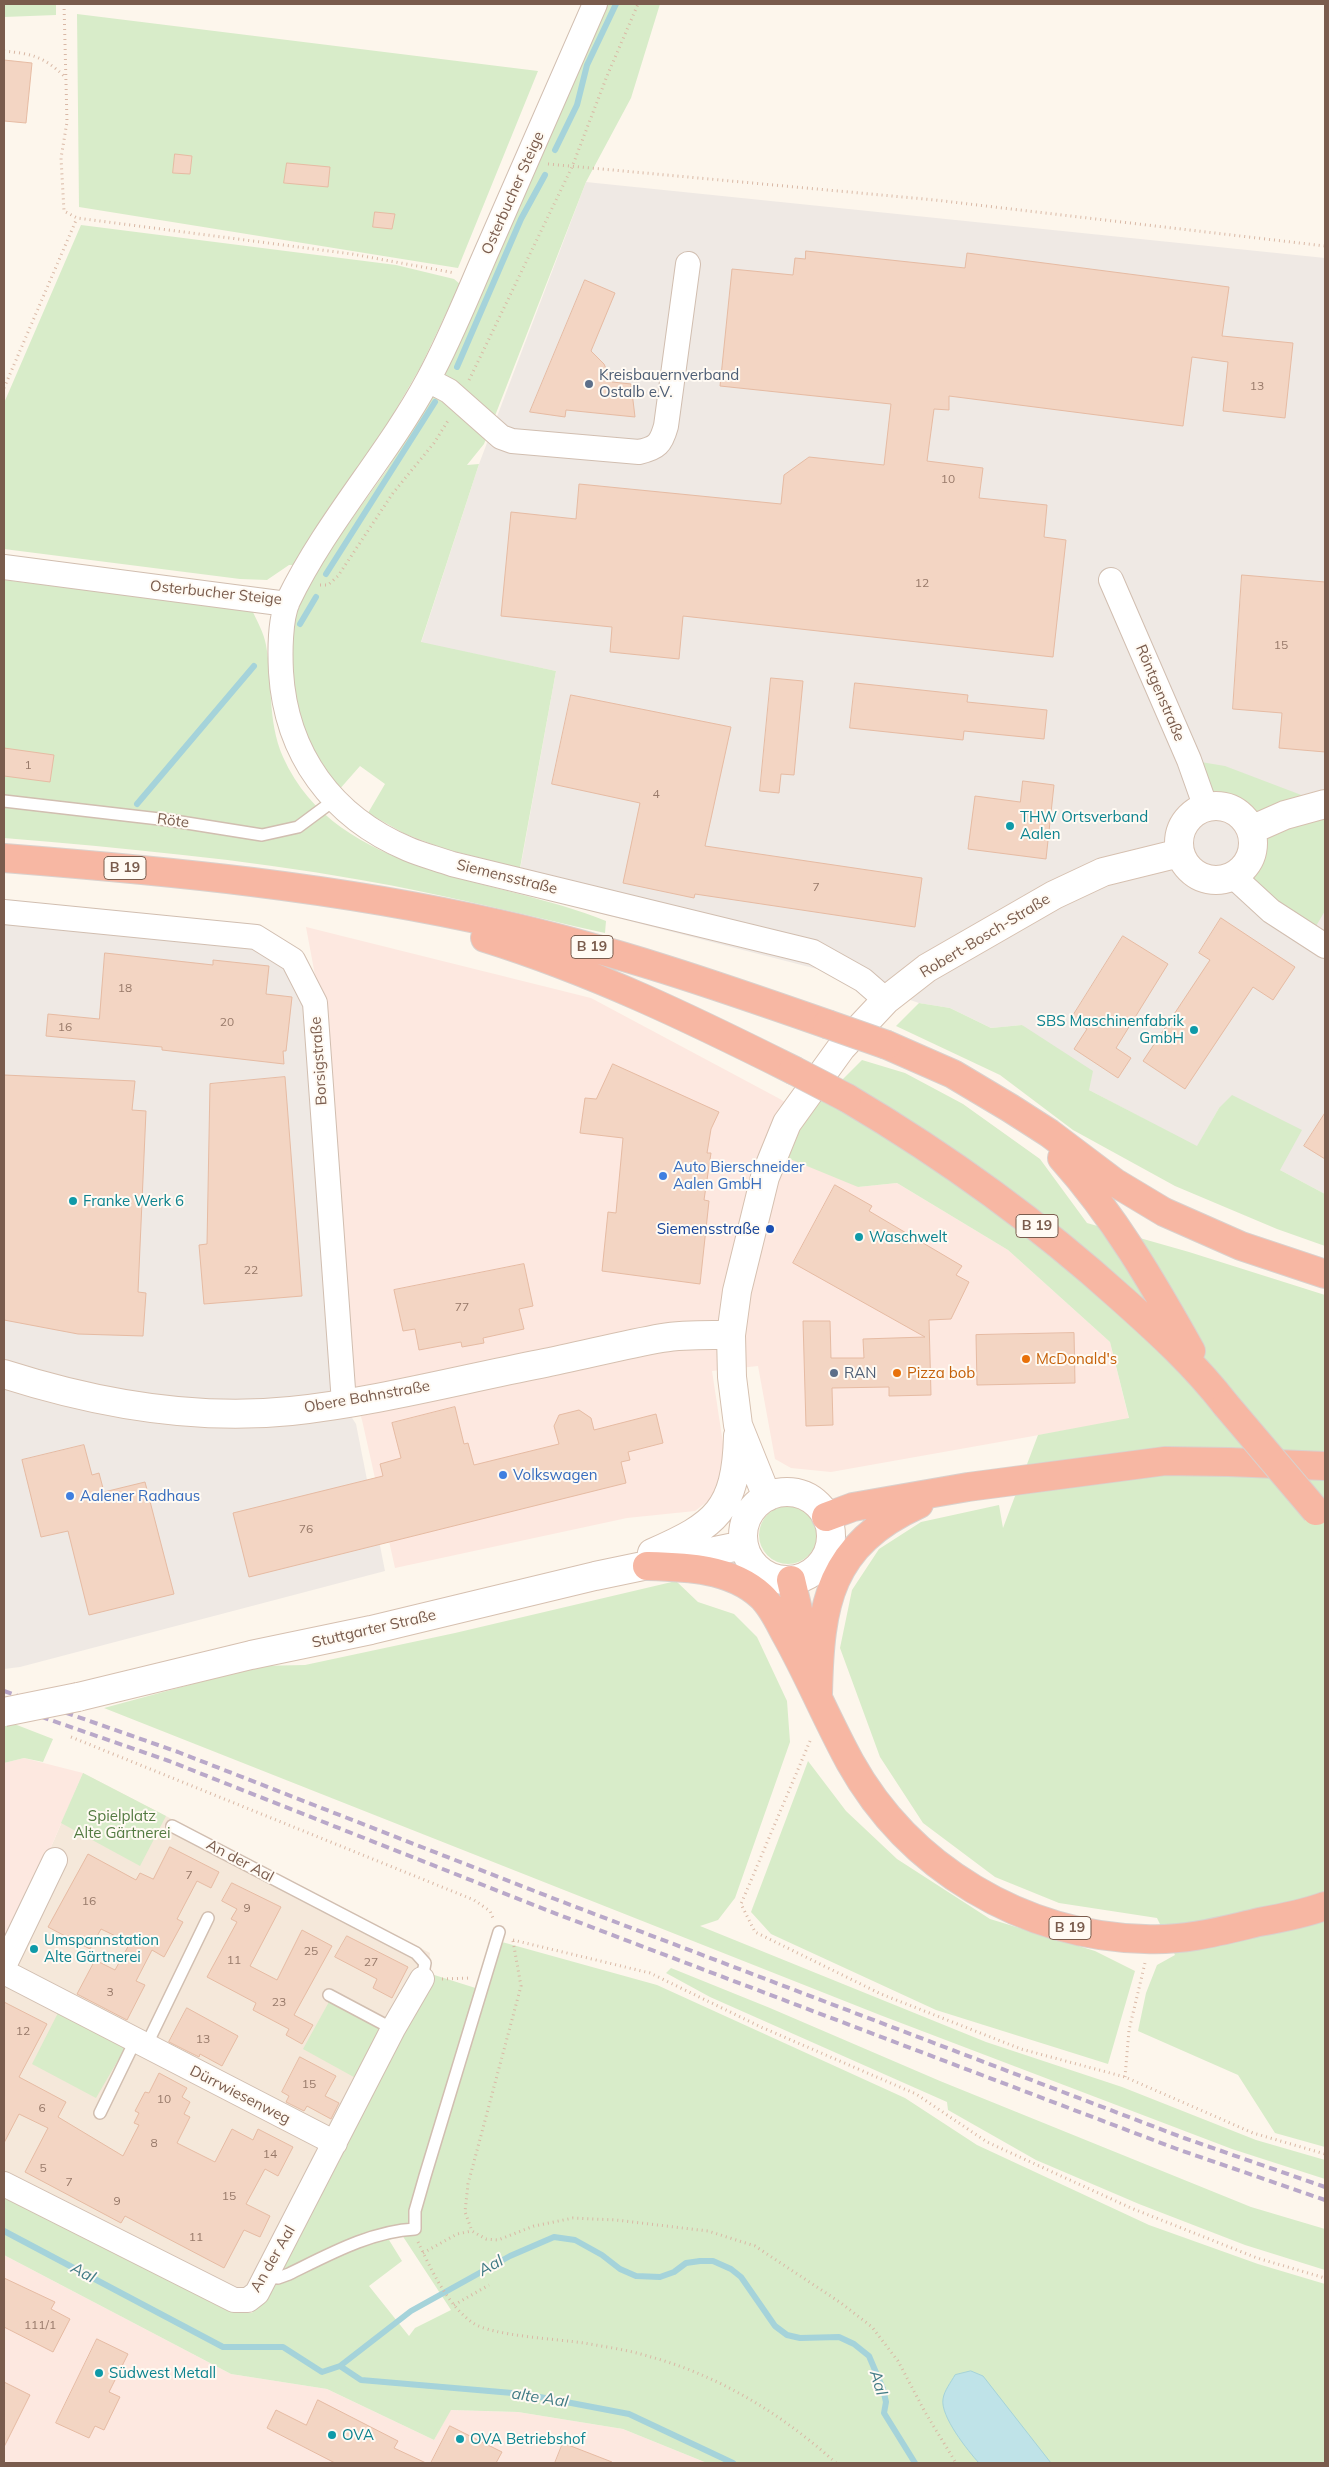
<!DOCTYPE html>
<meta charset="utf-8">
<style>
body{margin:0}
#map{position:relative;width:1329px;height:2467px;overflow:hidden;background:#fdf6ec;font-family:Mulish,sans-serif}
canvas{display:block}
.frame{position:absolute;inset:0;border:5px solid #7a5c4d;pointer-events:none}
</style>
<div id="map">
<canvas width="1329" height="2467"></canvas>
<div class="frame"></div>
</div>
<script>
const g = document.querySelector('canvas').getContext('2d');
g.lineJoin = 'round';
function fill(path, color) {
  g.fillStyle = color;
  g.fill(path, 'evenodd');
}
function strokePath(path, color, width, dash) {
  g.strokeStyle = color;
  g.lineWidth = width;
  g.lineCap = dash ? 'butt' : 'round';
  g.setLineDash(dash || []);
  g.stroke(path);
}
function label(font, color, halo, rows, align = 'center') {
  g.font = font + ' Mulish,sans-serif';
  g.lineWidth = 4;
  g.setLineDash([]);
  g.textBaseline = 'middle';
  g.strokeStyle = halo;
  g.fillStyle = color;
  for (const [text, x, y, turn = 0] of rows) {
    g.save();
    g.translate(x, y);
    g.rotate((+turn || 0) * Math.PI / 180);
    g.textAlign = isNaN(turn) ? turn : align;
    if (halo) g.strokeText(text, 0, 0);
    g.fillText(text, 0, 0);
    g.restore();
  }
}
const residential = new Path2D(`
 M83 1773 430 1953 428 1973 271 2283 252 2313 237 2312 4 2192V1946L48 1854Z`);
const commercial = new Path2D(`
 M306 927 591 998 780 1099 806 1116 858 1187 897 1183 1008 1250 1110 1342 1129 1419 831 1472 791 1468 775 1459 758 1366 712 1371 726 1463 717 1494 695 1511 627 1518 395 1568 362 1420 351 1385 320 1002Z
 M24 1758 83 1773 48 1854 4 1946V1763Z
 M4 2255 231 2374 327 2389 434 2440 450 2410 518 2412 623 2429 707 2463H4Z`);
const industrial = new Path2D(`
 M586 182 1325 258V1194L1280 1170 1219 1108 1197 1147 1089 1090 1022 1025 991 1028 950 1008 919 1003 821 970 516 892 556 671 421 643 479 464Z
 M4 912 254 945 288 964 308 1003 334 1390 356 1424 385 1571 20 1667 4 1669Z`);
const green = new Path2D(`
 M4 4H56V15L4 17Z
 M607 4H660L631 98 586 182 484 444 467 465 479 464 421 642 556 671 520 868 445 849 405 834 368 813 385 784 360 766 338 791 314 752 298 713 288 653 295 613 328 552 386 471 429 402 486 282Z
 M77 14 538 71 458 268 79 207Z
 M81 225 396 265 454 279 460 284 421 366 387 425 294 565H289L267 580 240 579 4 549V403Z
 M4 580 252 610C257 621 264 633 266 645 273 682 267 720 283 757 337 878 500 877 606 921L605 933C524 915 443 894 361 880 243 859 123 848 4 838Z
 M1189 760 1225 766 1325 804V911L1310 936 1234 877C1241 871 1248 865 1252 856 1259 835 1244 809 1221 806 1217 806 1211 807 1206 808Z
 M919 1003 950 1008 991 1028 1022 1025 1093 1071 1089 1090 1197 1146 1219 1108 1232 1095 1302 1130 1280 1170 1325 1194V1246L1277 1229 1175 1186 1073 1130 1000 1075 896 1026Z
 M862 1060 905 1073 963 1104 1040 1159 1087 1223 1189 1252 1325 1295V2147L1275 2133 1238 2075 1138 2031 1146 1993 1157 1965 1175 1955 1157 1918 1059 1903 995 1877 923 1823 880 1757 840 1648 852 1590 879 1549 921 1522 999 1505 1003 1528 1038 1435 1129 1418 1110 1342 1008 1250 897 1183 858 1187 785 1157 806 1116Z
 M759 1535a29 29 0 1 1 58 0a29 29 0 1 1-58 0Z
 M676 1581 698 1602 734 1614 757 1637 787 1701 790 1742 735 1898 718 1920 700 1926 986 2042 1122 2087 1256 2140 1325 2160V2179L1232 2149 880 2015 104 1708 259 1666 305 1665 455 1633Z
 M4 1720 53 1739 43 1762 24 1758 4 1763Z
 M808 1761 846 1811 897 1859 990 1919 1095 1951 1135 1971 1108 2064 936 2010 771 1934 751 1912Z
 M83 1773 166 1816 140 1866 61 1823Z
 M502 1942 657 1985 905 2098 977 2145 1149 2225 1258 2264 1325 2284V2463H707L623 2429 518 2412 451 2410 434 2440 327 2389 231 2374 4 2255V2192L236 2312 252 2313 271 2283 428 1973 485 1991ZM402 2235 451 2310 415 2328 409 2336 369 2286 402 2261 389 2240Z
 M671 1968 770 2008 940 2081 1251 2207 1325 2229V2270L1245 2245 1139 2204 1036 2160 948 2110 947 2102 710 1997 666 1973Z
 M330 2000 387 2031 361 2081 303 2049Z
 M62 2005 128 2043 96 2098 32 2064Z`);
const water = new Path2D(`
 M971 2371 983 2376 1051 2463H979C968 2451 940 2416 943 2399 944 2391 951 2382 955 2375Z`);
const stream = new Path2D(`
 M555 150 577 105 587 65 616 4
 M457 367 521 219 545 175
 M326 574 435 402
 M300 624 316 597
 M137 804 254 666
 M4 2231 223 2347H283L322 2372 340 2366 411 2311 510 2256 554 2237 575 2240 602 2255 620 2269 636 2276 660 2277 674 2272 686 2263 700 2261H713L731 2269 741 2277 775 2326 787 2335 800 2338 839 2337 854 2344 869 2356 883 2389 886 2402 884 2413 915 2463
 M340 2366 361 2380 524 2394 629 2414 733 2463`);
const building = new Path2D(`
 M4 60 32 63 26 123 4 121Z
 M175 154 192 156 190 174 173 173Z
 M287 163 330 167 328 187 284 183Z
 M375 212 395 214 392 229 373 227Z
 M806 251 965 268 967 253 1229 287 1222 336 1293 343 1285 418 1223 411 1228 362 1192 357 1183 426 949 396V410L934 409 927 461 983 468 979 498 1047 505 1044 537 1066 540 1053 657 683 616 679 659 610 652 612 627 501 616 511 512 576 519 579 484 781 504 784 475 809 457 884 465 891 404 720 386 732 269 793 275 795 258 805 259Z
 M585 280 615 293 591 351 604 364 612 382 631 384 635 417 566 410 565 417 530 412Z
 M1242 575 1325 582V752L1279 748 1282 713 1233 709Z
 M771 678 803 681 794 775 781 774 779 793 760 791Z
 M855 683 968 695 967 702 1047 710 1044 739 964 731 963 740 850 728Z
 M571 695 731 727 705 846 922 878 915 927 695 894 694 898 623 883 640 803 552 784Z
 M4 748 54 755 50 782 4 776Z
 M1023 781 1054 785 1046 859 968 849 975 796 1020 802Z
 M1221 918 1295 967 1273 1000 1253 987 1185 1089 1143 1061 1210 960 1199 953Z
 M1123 936 1168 964 1116 1048 1131 1058 1118 1078 1074 1049 1087 1029 1071 1019Z
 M105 953 213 965V960L269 966 266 994 292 997 286 1051H283L284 1064 162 1050V1047L46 1036 48 1014 99 1019Z
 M613 1064 719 1112 711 1129 707 1153H711L704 1200 709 1201 700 1284 602 1271 608 1212 616 1213 623 1138 580 1133 585 1098 596 1099Z
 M4 1075 135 1081 132 1110 146 1111 138 1292 146 1293 143 1336 78 1334 4 1320Z
 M285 1077 302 1296 204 1304 199 1245 207 1244 210 1084Z
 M1325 1113V1159L1304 1146Z
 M835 1185 872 1206 869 1211 962 1266 956 1275 969 1282 951 1319 929 1320 931 1395 889 1396V1387L832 1388 833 1425 806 1426 803 1321H830L831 1358H864L863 1339 925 1337 793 1263Z
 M524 1264 533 1306 519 1309 524 1329 483 1338 484 1343 462 1347 461 1342 419 1350 415 1329 403 1331 394 1290Z
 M1074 1333 1075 1383 977 1385 976 1335Z
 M455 1407 464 1444 468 1443 474 1465 559 1444 554 1426 559 1415 579 1410 591 1418 594 1430 656 1414 663 1443 628 1452 630 1460 621 1462 626 1483 249 1577 233 1513 383 1476 380 1464 401 1458 392 1423Z
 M84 1445 92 1475 99 1473 104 1492 145 1482 174 1594 89 1615 68 1531 41 1537 22 1460Z
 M170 1847 219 1872 211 1888 197 1881 177 1919 183 1922 164 1957 152 1950 136 1981 145 1985 127 2020 77 1994 95 1960 115 1970 130 1943 101 1929 90 1949 48 1927 88 1854 136 1880 140 1873 153 1879Z
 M232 1883 281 1907 250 1966 277 1980 302 1930 332 1946 294 2015 313 2025 302 2044 286 2035 289 2029 253 2010 256 2003 207 1977 237 1922 231 1919 237 1909 222 1901Z
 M347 1936 408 1967 392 1998 373 1988 377 1979 335 1957Z
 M4 2002 47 2024 19 2077 66 2102 58 2117 123 2156 139 2125 134 2123 139 2113 135 2111 145 2092 149 2093 159 2073 187 2088 182 2097 190 2102 184 2114 190 2117 177 2143 215 2162 232 2129 253 2140 258 2129 293 2147 278 2176 265 2169 246 2204 270 2216 260 2237 244 2230 224 2268 125 2216 121 2223 25 2172 48 2128 19 2114 4 2143Z
 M187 2008 238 2036 222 2066 200 2054 199 2057 169 2042Z
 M300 2057 336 2076 325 2096 339 2103 331 2119 307 2106 304 2111 286 2102 289 2096 282 2092Z
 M4 2278 55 2302 51 2309 70 2319 53 2352 4 2327Z
 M97 2339 128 2354 109 2392 120 2397 104 2430 95 2426 89 2438 56 2423Z
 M4 2382 30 2395 4 2447Z
 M318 2400 398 2441 394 2448 426 2463H335L267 2428 276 2410 306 2425Z
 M450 2426 502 2452 496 2463H431Z
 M563 2443 612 2462V2463H555Z`);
const path = new Path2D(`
 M64 4 67 122 61 158 64 211 77 218 352 254 455 273
 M4 51C32 54 43 56 64 76
 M548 164 935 200 1325 246
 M469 380 572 167 607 76 638 4
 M4 388 77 218
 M320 585H328L338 576 393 493 434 443 449 419
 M71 1737 474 1900 490 1911 493 1918
 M810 1741 741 1904 755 1932 881 1994 1021 2049 1125 2077 1253 2133 1325 2154
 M513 1940 650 1973 761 2027 916 2094 987 2142 1131 2208 1257 2258 1325 2278
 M513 1941 521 1986 468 2184 465 2212 472 2231 486 2239 498 2240 534 2226 573 2218 616 2220 708 2231 755 2246 841 2303 872 2327 898 2361 925 2412 956 2463
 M442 1979 471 1978
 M1125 2077 1129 2030 1145 1963
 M418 2242C431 2269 447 2305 473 2323 492 2336 558 2339 584 2343 606 2347 629 2350 651 2357 720 2376 783 2415 836 2463
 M423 2253 457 2234 472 2231
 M454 2305 489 2285
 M332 2463V2462`);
const lane = new Path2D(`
 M4 801 168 820 262 835 298 827 333 801
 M172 1826 416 1953 425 1963 422 1979
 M329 1995 393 2029
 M146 2046 208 1918
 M100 2113 135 2041
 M266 2277 278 2278 289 2274C328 2255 371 2231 415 2229V2211L425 2176 499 1932`);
const street = new Path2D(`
 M595 4C560 84 525 164 490 244 470 289 452 336 428 380 387 456 326 522 288 601 280 619 280 653 281 672 286 754 332 817 408 849 422 855 438 859 452 864L813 952 863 980 886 1000
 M428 380 449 391 501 437 512 441 639 452C657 448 661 444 666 426L688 264
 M4 567 287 604
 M1111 580 1189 760 1206 808
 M1234 877 1271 911 1325 946
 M4 912 256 937 293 960 315 1003 344 1403
 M4 1966 55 1860
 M4 1972 335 2143
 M4 2184 234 2300H248L257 2293 393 2029 422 1979`);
const secondary = new Path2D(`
 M1179 843a37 37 0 1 1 74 0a37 37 0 1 1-74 0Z
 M1251 830 1285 815 1325 804
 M4 1374C95 1403 195 1421 291 1411 375 1402 458 1380 540 1364 581 1356 622 1345 662 1338 685 1334 708 1335 731 1335
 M743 1536a44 44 0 1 1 88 0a44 44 0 1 1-88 0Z
 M767 1497 738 1425 732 1377 731 1335 737 1291 765 1177 787 1123 841 1048 886 1000 927 968 1054 895 1103 872 1180 853
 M652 1553C716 1525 736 1510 738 1436
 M78 1697 251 1655 371 1630 595 1576 744 1545`);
const highway = new Path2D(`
 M4 858C169 871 336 887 499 924 611 949 718 986 827 1024
 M485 938C594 972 691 1019 793 1070
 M887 1045 953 1074 1010 1108 1049 1133 1114 1182 1164 1212 1241 1246 1325 1274
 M847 1098C945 1156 1037 1222 1122 1299 1159 1332 1195 1365 1226 1405
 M1062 1158C1114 1216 1153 1283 1191 1351
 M826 1517 853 1507 968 1487 1165 1461 1229 1462 1325 1466
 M647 1566C685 1567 731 1568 761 1596 772 1606 779 1622 786 1635 809 1676 827 1720 850 1762 909 1868 1023 1936 1145 1939 1185 1941 1221 1931 1259 1922 1282 1918 1303 1914 1325 1906
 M791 1580 809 1657
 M818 1694C820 1603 829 1545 919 1504`);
const rail = new Path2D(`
 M4 1691 178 1752 555 1899 1184 2138 1325 2187
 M4 1704 169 1761 549 1911 1177 2149 1325 2200`);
const secondaryBridge = new Path2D(`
 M4 1712 78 1697`);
const highwayBridge = new Path2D(`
 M827 1024 887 1045
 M793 1070 847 1098
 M1226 1405 1316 1511`);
const markers = [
 [589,384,5,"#5c6f8a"],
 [1010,826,5,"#0f9aa8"],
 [1194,1030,5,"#0f9aa8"],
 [663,1176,5,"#3f7fe0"],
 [73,1201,5,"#0f9aa8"],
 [770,1229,5,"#1a4fb4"],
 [859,1237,5,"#0f9aa8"],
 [1026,1359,5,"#e8710a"],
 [834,1373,5,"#5c6f8a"],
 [897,1373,5,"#e8710a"],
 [503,1475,5,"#3f7fe0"],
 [70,1496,5,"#3f7fe0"],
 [34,1949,5,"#0f9aa8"],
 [99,2373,5,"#0f9aa8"],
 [332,2435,5,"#0f9aa8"],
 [460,2439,5,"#0f9aa8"]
];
const numberNames = [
 ["13",1257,386],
 ["10",948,479],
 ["12",922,583],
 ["15",1281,645],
 ["1",28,765],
 ["4",656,794],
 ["7",816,887],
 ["18",125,988],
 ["20",227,1022],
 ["16",65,1027],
 ["22",251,1270],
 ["77",462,1307],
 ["76",306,1529],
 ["7",189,1875],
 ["16",89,1901],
 ["9",247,1908],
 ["25",311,1951],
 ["11",234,1960],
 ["27",371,1962],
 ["3",110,1992],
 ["23",279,2002],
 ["12",23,2031],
 ["13",203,2039],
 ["15",309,2084],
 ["10",164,2099],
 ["6",42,2108],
 ["8",154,2143],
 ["14",270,2154],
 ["5",43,2168],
 ["7",69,2182],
 ["15",229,2196],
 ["9",117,2201],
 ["11",196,2237],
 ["111/1",40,2325]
];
const shields = [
 [125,868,42],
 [592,947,42],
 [1037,1226,42],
 [1070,1928,42]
];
const shieldNames = [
 ["B 19",125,868],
 ["B 19",592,947],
 ["B 19",1037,1226],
 ["B 19",1070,1928]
];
const streetNames = [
 ["Osterbucher Steige",513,193,-66],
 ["Osterbucher Steige",216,593,6],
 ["Röntgenstraße",1160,693,67],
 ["Röte",173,821,8],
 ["Siemensstraße",507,877,14],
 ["Robert-Bosch-Straße",985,936,-31],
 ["Borsigstraße",319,1061,-94],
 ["Obere Bahnstraße",367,1397,-10],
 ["Stuttgarter Straße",374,1629,-13],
 ["An der Aal",240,1861,28],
 ["Dürrwiesenweg",240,2095,27],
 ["An der Aal",273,2259,-60]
];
const serviceNames = [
 ["Kreisbauernverband",599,375],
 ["Ostalb e.V.",599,392],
 ["RAN",844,1373]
];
const cultureNames = [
 ["THW Ortsverband",1020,817],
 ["Aalen",1020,834],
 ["SBS Maschinenfabrik",1184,1021,"right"],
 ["GmbH",1184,1038,"right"],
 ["Franke Werk 6",83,1201],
 ["Waschwelt",869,1237],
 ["Umspannstation",44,1940],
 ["Alte Gärtnerei",44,1957],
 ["Südwest Metall",109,2373],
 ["OVA",342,2435],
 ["OVA Betriebshof",470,2439]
];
const shopNames = [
 ["Auto Bierschneider",673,1167],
 ["Aalen GmbH",673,1184],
 ["Volkswagen",513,1475],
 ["Aalener Radhaus",80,1496]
];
const transitNames = [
 ["Siemensstraße",760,1229]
];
const foodNames = [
 ["McDonald's",1036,1359],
 ["Pizza bob",907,1373]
];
const parkNames = [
 ["Spielplatz",122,1816],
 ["Alte Gärtnerei",122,1833]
];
const waterNames = [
 ["Aal",491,2266,-29],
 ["Aal",83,2273,28],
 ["Aal",878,2383,73],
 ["alte Aal",540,2398,9]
];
fill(residential, '#f5e8da');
fill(commercial, '#fde8e0');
fill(industrial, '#efe9e4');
fill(green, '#d8ecc9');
fill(water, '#bfe3e8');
strokePath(water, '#a5d3da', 1);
strokePath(stream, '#a5d3da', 6);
fill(building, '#f3d5c3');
strokePath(building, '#e6bba3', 1);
strokePath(lane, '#d1beb0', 14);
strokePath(street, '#d1beb0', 26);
strokePath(secondary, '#d6c0b0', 30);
strokePath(highway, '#dad1cd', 30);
strokePath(path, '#d9b8a5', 3, [1, 4]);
strokePath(lane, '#fff', 11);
strokePath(street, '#fff', 24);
strokePath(secondary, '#fff', 28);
strokePath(highway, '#f7b7a3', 28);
strokePath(rail, '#b9a8c9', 4, [8, 5]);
strokePath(secondaryBridge, '#d6c0b0', 30, []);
strokePath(highwayBridge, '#dad1cd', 30, []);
strokePath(secondaryBridge, '#fff', 28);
strokePath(highwayBridge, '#f7b7a3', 28);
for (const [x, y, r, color] of markers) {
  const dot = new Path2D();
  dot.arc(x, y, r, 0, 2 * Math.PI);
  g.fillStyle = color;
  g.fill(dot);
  strokePath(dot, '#fffaf3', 2);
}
label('12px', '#987a6a', null, numberNames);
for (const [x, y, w] of shields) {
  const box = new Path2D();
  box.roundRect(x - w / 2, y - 11.5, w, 23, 4);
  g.fillStyle = '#fffaf3';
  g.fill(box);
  strokePath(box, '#7a5c4d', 1);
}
label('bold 14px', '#7a5c4d', null, shieldNames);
label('15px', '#7a5c4d', '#fffaf3', streetNames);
label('15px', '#4e5e75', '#fffaf3', serviceNames, 'left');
label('15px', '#0d838f', '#fffaf3', cultureNames, 'left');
label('15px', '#366cbe', '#fffaf3', shopNames, 'left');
label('15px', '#164399', '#fffaf3', transitNames, 'right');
label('15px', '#c56008', '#fffaf3', foodNames, 'left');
label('15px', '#537a41', '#fffaf3', parkNames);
label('italic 16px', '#437c86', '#fffaf3', waterNames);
</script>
